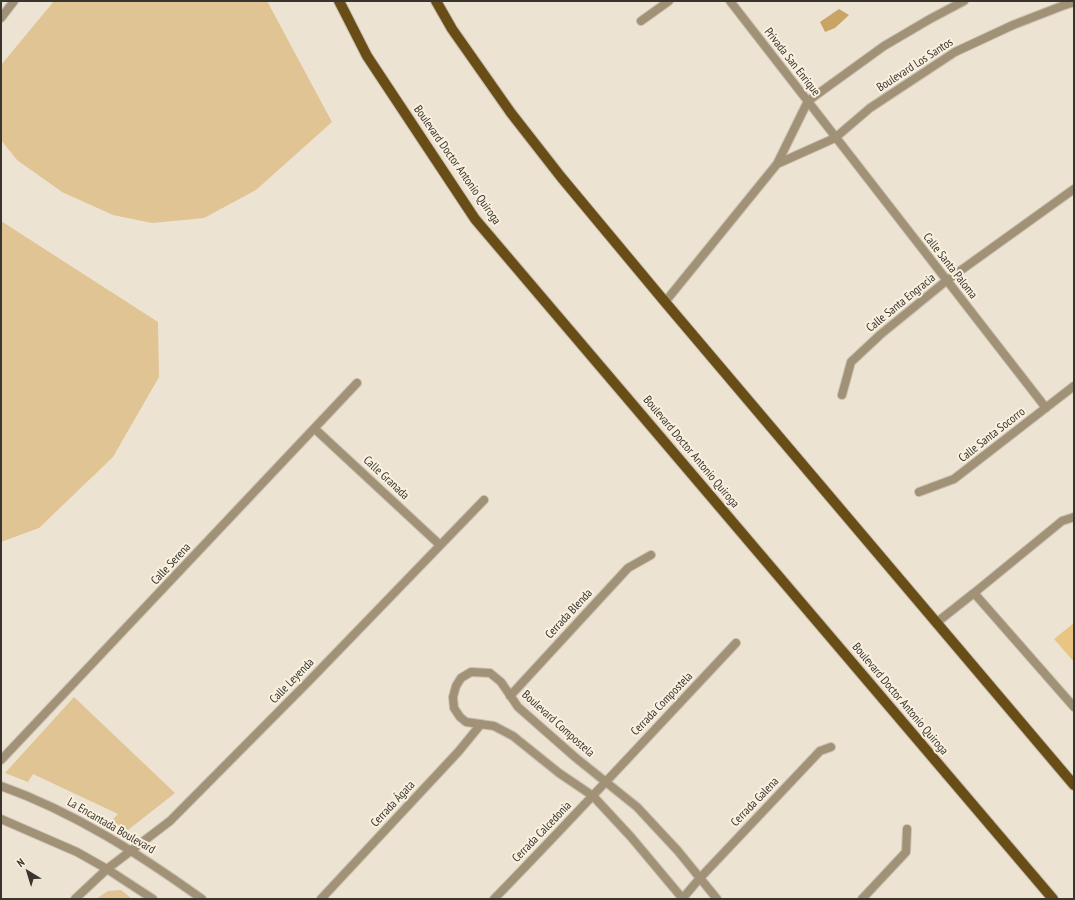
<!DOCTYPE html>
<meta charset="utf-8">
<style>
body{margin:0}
#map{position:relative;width:1075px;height:900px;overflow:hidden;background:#ede3d2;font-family:"PT Sans Narrow",sans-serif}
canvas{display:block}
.frame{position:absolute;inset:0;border:2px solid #39352e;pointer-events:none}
.north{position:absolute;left:8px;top:852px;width:40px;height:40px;-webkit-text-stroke:3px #faf0df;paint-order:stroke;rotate:322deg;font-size:11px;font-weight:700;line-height:16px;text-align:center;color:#39352e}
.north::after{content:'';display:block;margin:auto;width:14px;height:18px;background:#39352e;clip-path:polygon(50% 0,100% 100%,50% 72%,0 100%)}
</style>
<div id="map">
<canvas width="1075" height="900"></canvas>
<div class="frame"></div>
<div class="north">N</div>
</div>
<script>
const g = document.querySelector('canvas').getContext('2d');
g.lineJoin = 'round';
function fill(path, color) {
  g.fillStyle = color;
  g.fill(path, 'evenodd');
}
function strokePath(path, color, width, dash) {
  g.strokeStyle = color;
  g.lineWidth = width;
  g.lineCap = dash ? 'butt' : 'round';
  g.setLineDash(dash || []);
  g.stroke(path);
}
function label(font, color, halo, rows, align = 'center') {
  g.font = font + ' "PT Sans Narrow",sans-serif';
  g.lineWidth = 4;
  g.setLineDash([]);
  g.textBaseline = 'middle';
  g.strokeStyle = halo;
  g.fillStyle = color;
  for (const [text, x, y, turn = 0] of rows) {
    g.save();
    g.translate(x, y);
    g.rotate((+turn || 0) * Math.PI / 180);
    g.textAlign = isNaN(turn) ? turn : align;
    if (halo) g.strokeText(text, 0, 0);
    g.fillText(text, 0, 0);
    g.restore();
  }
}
const green = new Path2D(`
 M54 1H267L332 122 256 190 204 218 152 223 113 215 62 192 17 160 1 140V65Z
 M1 221 158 322 159 377 113 457 39 528 1 542Z
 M74 697 175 793 128 830 111 821 118 814 33 774 28 782 5 773Z
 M121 890 132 899H96L108 891Z`);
const water = new Path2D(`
 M839 9 849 15 835 28 825 32 820 22Z`);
const building = new Path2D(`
 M1074 623V662L1054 639Z`);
const lane = new Path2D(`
 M641 21 669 1
 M1074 517 1062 521 974 593 1074 707
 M936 623 974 593`);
const street = new Path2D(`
 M730 1 1046 408
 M1 18 14 1
 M777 164 835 138 870 108 955 52 1013 25 1062 6 1074 2
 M665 302 777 164 808 101 884 46 930 19 964 1
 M842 395 851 362 881 334 946 281 1074 189
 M315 429 440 545
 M919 492 954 479 1074 386
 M510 696 628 568 651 555
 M1 760 357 383
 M1 786C74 812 139 854 202 899
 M1 819 77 852 107 869 153 899
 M75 899 107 869 170 821 309 681 484 500
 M321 899 459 751 481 724
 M494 899C576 815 655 729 736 643
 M682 899 700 878 820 751 831 747
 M683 899 631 837 593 796 559 773 513 736 494 726 466 722 460 717 454 708 453 697 456 686 461 678 471 672 490 673 501 682 518 707 576 758 637 807 678 851 717 899
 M862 899 906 852 907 829`);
const primary = new Path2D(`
 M339 1 367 56 475 219 1053 899
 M436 1 452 29 511 113 561 177 665 302 1074 785`);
const streetNames = [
 ["Privada San Enrique",792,62,52],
 ["Boulevard Los Santos",915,65,-33],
 ["Boulevard Doctor Antonio Quiroga",457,165,55],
 ["Calle Santa Paloma",950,266,52],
 ["Calle Santa Engracia",901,303,-39],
 ["Calle Santa Socorro",992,435,-38],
 ["Boulevard Doctor Antonio Quiroga",691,452,50],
 ["Calle Granada",386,478,43],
 ["Calle Serena",171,564,-47],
 ["Cerrada Blenda",569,614,-47],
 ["Calle Leyenda",292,681,-46],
 ["Boulevard Doctor Antonio Quiroga",900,699,50],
 ["Cerrada Compostela",662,704,-46],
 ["Boulevard Compostela",558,724,42],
 ["Cerrada Galena",755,802,-46],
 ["Cerrada Ágata",393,804,-47],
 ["La Encantada Boulevard",111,826,30],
 ["Cerrada Calcedonia",542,832,-46]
];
fill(green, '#e0c494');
fill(water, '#c9a565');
fill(building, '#e9c483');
strokePath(lane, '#c9c0b1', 10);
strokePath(street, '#c9c0b1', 10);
strokePath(primary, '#c9c0b1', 12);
strokePath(lane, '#a19277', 8);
strokePath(street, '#a19277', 8);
strokePath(primary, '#694d17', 10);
label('12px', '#39352e', '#faf0df', streetNames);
</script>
